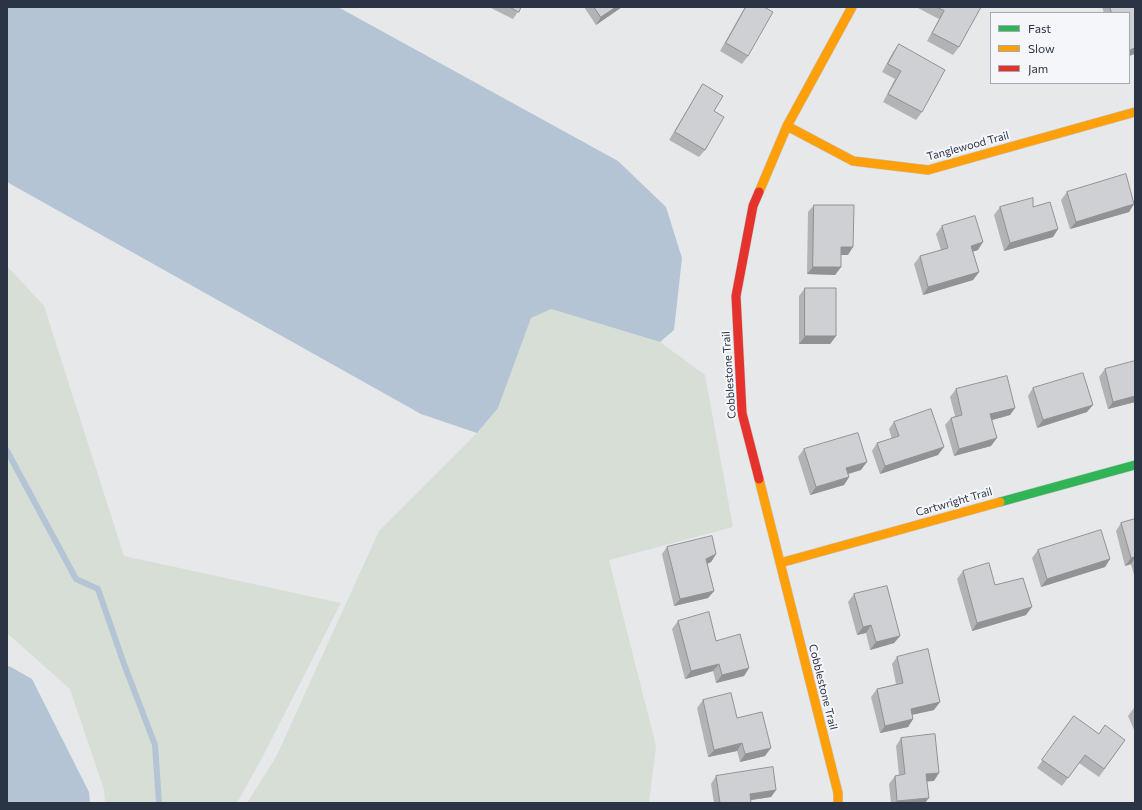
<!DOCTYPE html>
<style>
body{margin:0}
#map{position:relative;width:1142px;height:810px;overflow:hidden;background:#e6e8ea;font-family:Commissioner,sans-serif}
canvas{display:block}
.frame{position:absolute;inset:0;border:8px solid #2b3445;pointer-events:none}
.legend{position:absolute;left:990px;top:12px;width:140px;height:72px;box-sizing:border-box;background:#f4f6f9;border:1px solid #a4a8b1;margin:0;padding:5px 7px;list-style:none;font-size:12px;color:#2b3445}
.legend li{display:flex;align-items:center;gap:8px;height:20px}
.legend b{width:20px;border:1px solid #a4a8b1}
</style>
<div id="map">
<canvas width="1142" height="810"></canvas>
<div class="frame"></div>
<ul class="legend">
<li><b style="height:5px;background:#30b455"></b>Fast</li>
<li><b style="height:5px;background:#ff9f0a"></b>Slow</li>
<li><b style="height:5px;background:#e5322d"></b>Jam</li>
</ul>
</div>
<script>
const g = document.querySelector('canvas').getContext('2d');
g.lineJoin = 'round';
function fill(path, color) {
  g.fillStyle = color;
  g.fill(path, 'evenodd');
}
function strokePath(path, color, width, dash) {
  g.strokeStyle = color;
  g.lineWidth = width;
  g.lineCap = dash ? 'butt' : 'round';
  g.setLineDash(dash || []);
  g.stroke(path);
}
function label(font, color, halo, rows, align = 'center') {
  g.font = font + ' Commissioner,sans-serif';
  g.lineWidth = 4;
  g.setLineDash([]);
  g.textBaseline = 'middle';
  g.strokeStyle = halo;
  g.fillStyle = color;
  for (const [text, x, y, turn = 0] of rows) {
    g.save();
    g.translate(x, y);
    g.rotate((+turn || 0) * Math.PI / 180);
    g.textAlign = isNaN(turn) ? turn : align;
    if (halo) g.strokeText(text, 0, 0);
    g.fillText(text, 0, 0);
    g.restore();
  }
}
const green = new Path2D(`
 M7 266 44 306 124 556 341 603 262 758 237 803H105L104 790 70 689 7 633Z
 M551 309 660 342 705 375 733 527 609 560 656 746 649 803H247L276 757 379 531 477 433 498 408 531 317Z`);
const water = new Path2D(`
 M7 7H338L618 161 666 207 682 258 674 330 660 342 551 309 531 318 498 408 477 433 421 414 7 182Z
 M9 666 32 679 89 792 90 803H7V667Z`);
const stream = new Path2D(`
 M7 451 76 579 98 589 124 664 155 745 159 803`);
const fast = new Path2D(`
 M1000 502 1135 465`);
const slow = new Path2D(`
 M787 126 853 161 928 170 1135 112
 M759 192 787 126 852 7
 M759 479 838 793V803
 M780 563 1000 502`);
const jam = new Path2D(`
 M759 479 742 413 736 296 753 206 759 192`);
const wall = new Path2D(`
 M489 7H521L513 19Z
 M584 7H622L596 25Z
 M745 7H764L748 56 742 64 720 51Z
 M919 7H981L959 47 953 55 927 41 939 19 918 8Z
 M1102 7H1135L1129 13H1104Z
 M899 44 922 112 916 120 883 102 895 79 882 72 893 52Z
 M703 84 705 150 699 157 669 140 698 92Z
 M1067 192 1134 204 1129 212 1070 229 1061 200Z
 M814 205 848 255H841V267L835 275 807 274 808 212Z
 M1000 207H1033L1058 229 1053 237 1004 251 994 215Z
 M942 226 978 250 973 251 979 272 973 280 923 295 914 264 920 256 941 250 936 234Z
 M805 288 836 336 830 344H799V296Z
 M1105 369 1135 402 1108 409 1099 377Z
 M1033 388 1087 412 1037 428 1028 396Z
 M956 389 1015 408 1010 415 992 420 991 446 954 456 945 425 951 418 955 416 950 397Z
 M894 422 938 455 880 474 872 451 877 443 892 439 889 429Z
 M804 449 861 470 848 474 849 477 844 485 810 495 798 457Z
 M1135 519V575H1134L1131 564 1125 566 1116 531 1121 523Z
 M667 547 716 554 711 562 707 563 714 591 708 598 674 606 662 554Z
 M1038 550 1110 559 1105 567 1041 587 1032 558Z
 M963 571 995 585 1026 615 972 631 957 579Z
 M854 594 900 636 894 643 870 650 866 633 857 635 848 602Z
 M678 621 716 641 749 668 744 676 716 683 713 671 685 679 672 629Z
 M897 657 934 710 912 715 913 719 908 727 880 733 871 697 877 689 896 684 892 664Z
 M703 700 737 718 765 756 740 762 737 751 708 757 697 708Z
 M1134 708H1135V732L1128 716Z
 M1074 716 1099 734 1125 740 1099 777 1079 763 1062 786 1037 768Z
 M901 738 934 781H927L925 803H891L889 784 895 776 899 775 896 746Z
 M716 776 776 790 771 797 751 800V803H714L711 784Z`);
const shadedWall = new Path2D(`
 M616 7H622L596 25 601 17Z
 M1135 48V54L1129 56V50Z
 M1134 204 1129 212 1070 229 1076 222Z
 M1058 229 1053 237 1004 251 1010 243Z
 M983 242 978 250 966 254 971 246Z
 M841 247H853L848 255H835Z
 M813 267H841L835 275 807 274Z
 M979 272 973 280 923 295 928 287Z
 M805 336H836L830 344H799Z
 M1135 396V402L1108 409 1113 402Z
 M1093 405 1087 412 1037 428 1043 420Z
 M1015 408 1010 415 985 422 990 414Z
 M997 438 991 446 954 456 959 449Z
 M944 447 938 455 880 474 885 466Z
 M867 462 861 470 841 476 846 468Z
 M849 477 844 485 810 495 816 487Z
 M716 554 711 562 701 567 706 559Z
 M1135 557V558L1131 564 1125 566 1131 558Z
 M1110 559 1105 567 1041 587 1047 579Z
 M714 591 708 598 674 606 680 599Z
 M1032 607 1026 615 972 631 977 623Z
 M871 625 866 633 857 635 863 627Z
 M900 636 894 643 870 650 876 642Z
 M719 664 713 671 685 679 691 671Z
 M749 668 744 676 716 683 722 675Z
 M940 702 934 710 906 716 911 709Z
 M913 719 908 727 880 733 885 726Z
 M742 743 737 751 708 757 714 750Z
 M771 748 765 756 740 762 745 754Z
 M939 773 934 781 921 782 926 774Z
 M776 790 771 797 744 801 750 794Z
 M929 798 925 803H896L897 801Z`);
const building = new Path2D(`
 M510 7H521L519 12Z
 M594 7H616L601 17Z
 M746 7H764L773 12 748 56 726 43Z
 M937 7H981L959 47 932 33 944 11Z
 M1110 7H1135V48L1129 50V13H1112Z
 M899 44 945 70 922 112 888 94 901 71 888 64Z
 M703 84 723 96 714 111 724 117 705 150 675 132Z
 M1126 174 1134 204 1076 222 1067 192Z
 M1033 198V207L1050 202 1058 229 1010 243 1000 207Z
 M814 205H854L853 247H841V267H813Z
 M975 216 983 242 971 246 979 272 928 287 920 256 948 248 942 226Z
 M805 288H836V336H805Z
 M1135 361V396L1113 402 1105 369Z
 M1083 373 1093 405 1043 420 1033 388Z
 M1007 376 1015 408 990 414 997 438 959 449 951 418 962 415 956 389Z
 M931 409 944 447 885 466 877 443 899 436 894 422Z
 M858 433 867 462 846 468 849 477 816 487 804 449Z
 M1135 519V557L1131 558 1121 523Z
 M1101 530 1110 559 1047 579 1038 550Z
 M712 536 716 554 706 559 714 591 680 599 667 547Z
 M989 563 995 585 1023 578 1032 607 977 623 963 571Z
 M887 586 900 636 876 642 871 625 863 627 854 594Z
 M709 612 716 641 740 634 749 668 722 675 719 664 691 671 678 621Z
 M928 649 940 702 911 709 913 719 885 726 877 689 903 683 897 657Z
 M731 693 737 718 762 712 771 748 745 754 742 743 714 750 703 700Z
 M1074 716 1099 734 1105 725 1125 740 1104 769 1085 755 1068 778 1042 760Z
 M935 734 939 773 926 774 929 798 897 801 895 776 905 774 901 738Z
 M773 767 776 790 750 794 751 803H720L716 776Z`);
const streetNames = [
 ["Tanglewood Trail",968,146,-15],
 ["Cobblestone Trail",729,375,-94],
 ["Cartwright Trail",954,502,-16],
 ["Cobblestone Trail",823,687,76]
];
fill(green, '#d6ded6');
fill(water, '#b4c4d5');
strokePath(stream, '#b4c4d5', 6);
strokePath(fast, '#c4c6c8', 10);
strokePath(slow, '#c4c6c8', 10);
strokePath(jam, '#c4c6c8', 10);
strokePath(fast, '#30b455', 9);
strokePath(slow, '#ff9f0a', 9);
strokePath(jam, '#e5322d', 9);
fill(wall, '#b1b3b5');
fill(shadedWall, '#909294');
fill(building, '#ced0d3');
strokePath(building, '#909294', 1);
label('11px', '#2b3445', '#f4f6f9', streetNames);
</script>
